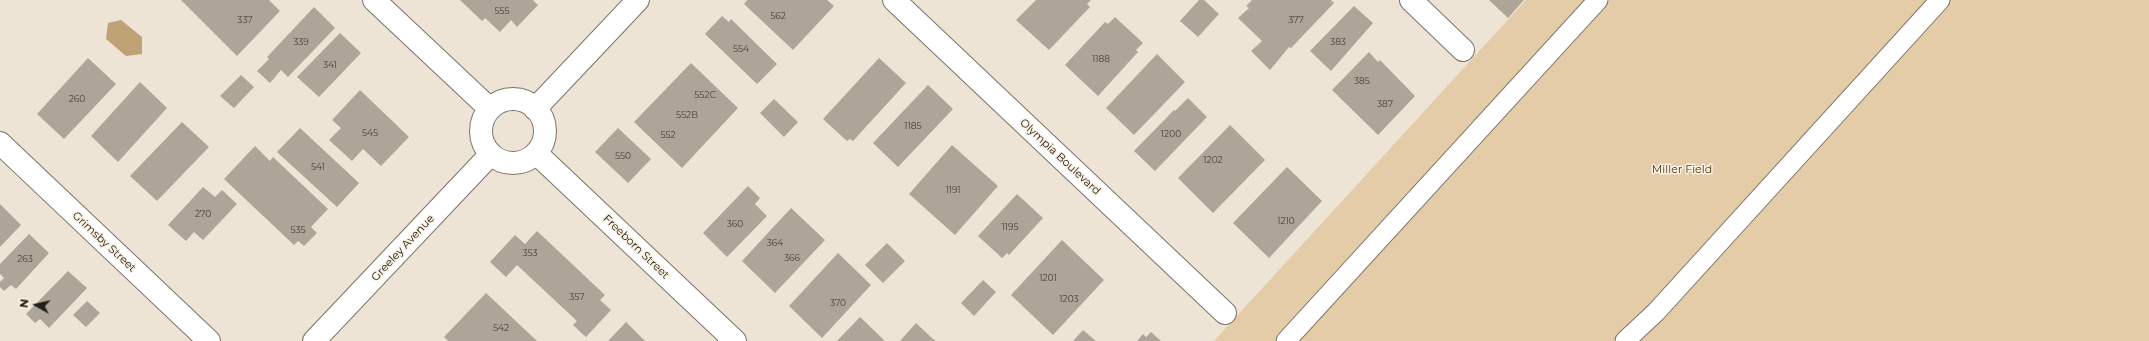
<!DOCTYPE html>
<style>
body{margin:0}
#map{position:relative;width:2149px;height:341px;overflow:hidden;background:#ede4d6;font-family:Montserrat,sans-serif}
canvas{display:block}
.north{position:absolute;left:16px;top:285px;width:40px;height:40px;-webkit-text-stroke:3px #faf1e3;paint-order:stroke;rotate:278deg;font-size:11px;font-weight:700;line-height:16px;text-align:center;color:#23201b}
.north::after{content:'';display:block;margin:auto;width:14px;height:18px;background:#23201b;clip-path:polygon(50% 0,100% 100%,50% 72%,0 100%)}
</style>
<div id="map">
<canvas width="2149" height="341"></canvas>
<div class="north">N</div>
</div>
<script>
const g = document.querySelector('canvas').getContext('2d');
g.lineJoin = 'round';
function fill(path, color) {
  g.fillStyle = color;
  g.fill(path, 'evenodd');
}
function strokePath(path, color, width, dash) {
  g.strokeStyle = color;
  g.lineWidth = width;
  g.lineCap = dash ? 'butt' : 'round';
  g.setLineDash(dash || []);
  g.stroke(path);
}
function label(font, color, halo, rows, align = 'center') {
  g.font = font + ' Montserrat,sans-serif';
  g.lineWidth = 3;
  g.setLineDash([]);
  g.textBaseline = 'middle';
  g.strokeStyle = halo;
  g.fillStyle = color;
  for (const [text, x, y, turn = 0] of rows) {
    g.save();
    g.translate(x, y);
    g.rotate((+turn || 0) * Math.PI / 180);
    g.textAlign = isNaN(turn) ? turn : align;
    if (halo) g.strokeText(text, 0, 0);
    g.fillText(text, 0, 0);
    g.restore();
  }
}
const green = new Path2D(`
 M1526 0H2149V341H1214Z`);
const water = new Path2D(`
 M121 20 142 37V54L126 56 106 39 108 23Z`);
const building = new Path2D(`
 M181 0H269L280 11 237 56Z
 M460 0H533L538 5 517 27 511 20 500 32 485 18 482 21Z
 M747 0H827L834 6 793 50 744 4Z
 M1036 0H1091L1087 4 1090 7 1049 50 1016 20Z
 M1199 0H1204L1219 14 1198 37 1180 21Z
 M1252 0H1331L1334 3 1291 48 1289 47 1270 70 1251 51 1262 41 1238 18 1249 8 1246 6Z
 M1489 0H1524L1508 18Z
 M1354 6 1373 23 1331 71 1310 51Z
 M314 7 335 28 288 77 281 70 270 83 257 71 269 59 267 57Z
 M722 16 729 22 731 19 777 64 757 84 705 34Z
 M1115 17 1143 43 1136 50 1138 52 1098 96 1065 65 1105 22 1108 24Z
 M340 33 361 53 319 97 297 77Z
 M1369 52 1378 62 1380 60 1415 96 1378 135 1332 90Z
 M1157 54 1185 82 1134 135 1106 108Z
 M88 58 116 84 64 139 37 114Z
 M879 58 906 83 853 141 850 139 847 141 823 119Z
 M691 63 738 108 682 168 634 122Z
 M241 75 254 87 234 108 220 96Z
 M140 82 167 108 118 162 91 136Z
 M928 85 953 109 898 167 873 143Z
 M360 90 409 137 381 166 363 149 352 161 329 140 341 128 332 120Z
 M1188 98 1207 117 1155 171 1134 151 1174 110 1175 111Z
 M774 99 798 122 784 137 760 113Z
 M182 122 209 147 157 201 130 176Z
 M1230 125 1265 160 1213 213 1178 178Z
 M300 128 359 183 337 207 277 152Z
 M618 128 651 159 628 183 595 152Z
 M952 145 998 186 955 235 909 194Z
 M255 146 270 161 273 157 328 209 311 227 317 233 304 246 298 241 294 245 224 179Z
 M1287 167 1322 201 1269 258 1233 223Z
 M748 186 760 198 755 204 767 216 727 257 703 233Z
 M203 187 215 197 222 190 237 204 203 240 194 232 186 241 168 225Z
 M1017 194 1043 218 1009 255 1007 253 1002 258 978 236Z
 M0 204 21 225 0 247Z
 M791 208 825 240 775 293 742 261Z
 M537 231 605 295 600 300 611 310 586 337 573 325 577 321 517 265 506 277 490 262 515 235 525 244Z
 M29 234 49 253 16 289 11 285 4 291 0 287V282L4 278 0 274V264Z
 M1062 240 1104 280 1053 335 1011 295Z
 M887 243 905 261 883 283 865 265Z
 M838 253 871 285 822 338 789 306Z
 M68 271 87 288 49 328 40 319 35 323 26 314Z
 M983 280 996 292 974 316 961 303Z
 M486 293 537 341H448L444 337Z
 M87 301 100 313 86 327 73 315Z
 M860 317 884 340 883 341H837Z
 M626 322 645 341H608Z
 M916 323 933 339 936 341H900Z
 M1083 330 1096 341H1073Z
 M1151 332 1161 341H1137L1143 334 1146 337Z`);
const lane = new Path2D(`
 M1286 341 1598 0
 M1625 341 1656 312 1940 0`);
const street = new Path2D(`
 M374 0 490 109
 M894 0 1225 313
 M1411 0 1463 50
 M481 131a32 32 0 1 1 64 0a32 32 0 1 1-64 0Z
 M535 109 638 0
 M0 143 209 341
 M536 153 735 341
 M314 341 491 154`);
const numberNames = [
 ["555",502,11],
 ["562",778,16],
 ["337",245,20],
 ["377",1296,20],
 ["339",301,42],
 ["383",1338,42],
 ["554",741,49],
 ["1188",1101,59],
 ["341",330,65],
 ["385",1362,81],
 ["552C",705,95],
 ["260",77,99],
 ["387",1385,104],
 ["552B",687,115],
 ["1185",913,126],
 ["545",370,133],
 ["1200",1171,134],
 ["552",668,135],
 ["550",623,156],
 ["1202",1213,160],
 ["541",318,167],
 ["1191",953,190],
 ["270",203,214],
 ["1210",1286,221],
 ["360",735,224],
 ["1195",1010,227],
 ["535",298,230],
 ["364",775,243],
 ["353",530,253],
 ["366",792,258],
 ["263",25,259],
 ["1201",1048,278],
 ["357",577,297],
 ["1203",1069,299],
 ["370",838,303],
 ["542",501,328]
];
const streetNames = [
 ["Olympia Boulevard",1060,157,43],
 ["Grimsby Street",104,242,43],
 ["Freeborn Street",636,247,44],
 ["Greeley Avenue",403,248,-47]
];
const parkNames = [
 ["Miller Field",1682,170]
];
fill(green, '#e3cca7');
fill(water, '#bea174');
fill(building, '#aea598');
strokePath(lane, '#7b7367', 21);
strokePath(street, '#7b7367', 24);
strokePath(lane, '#fff', 19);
strokePath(street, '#fff', 22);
label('9px', '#46413a', null, numberNames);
label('11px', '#23201b', '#faf1e3', streetNames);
label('11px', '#4b3611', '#faf1e3', parkNames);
</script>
